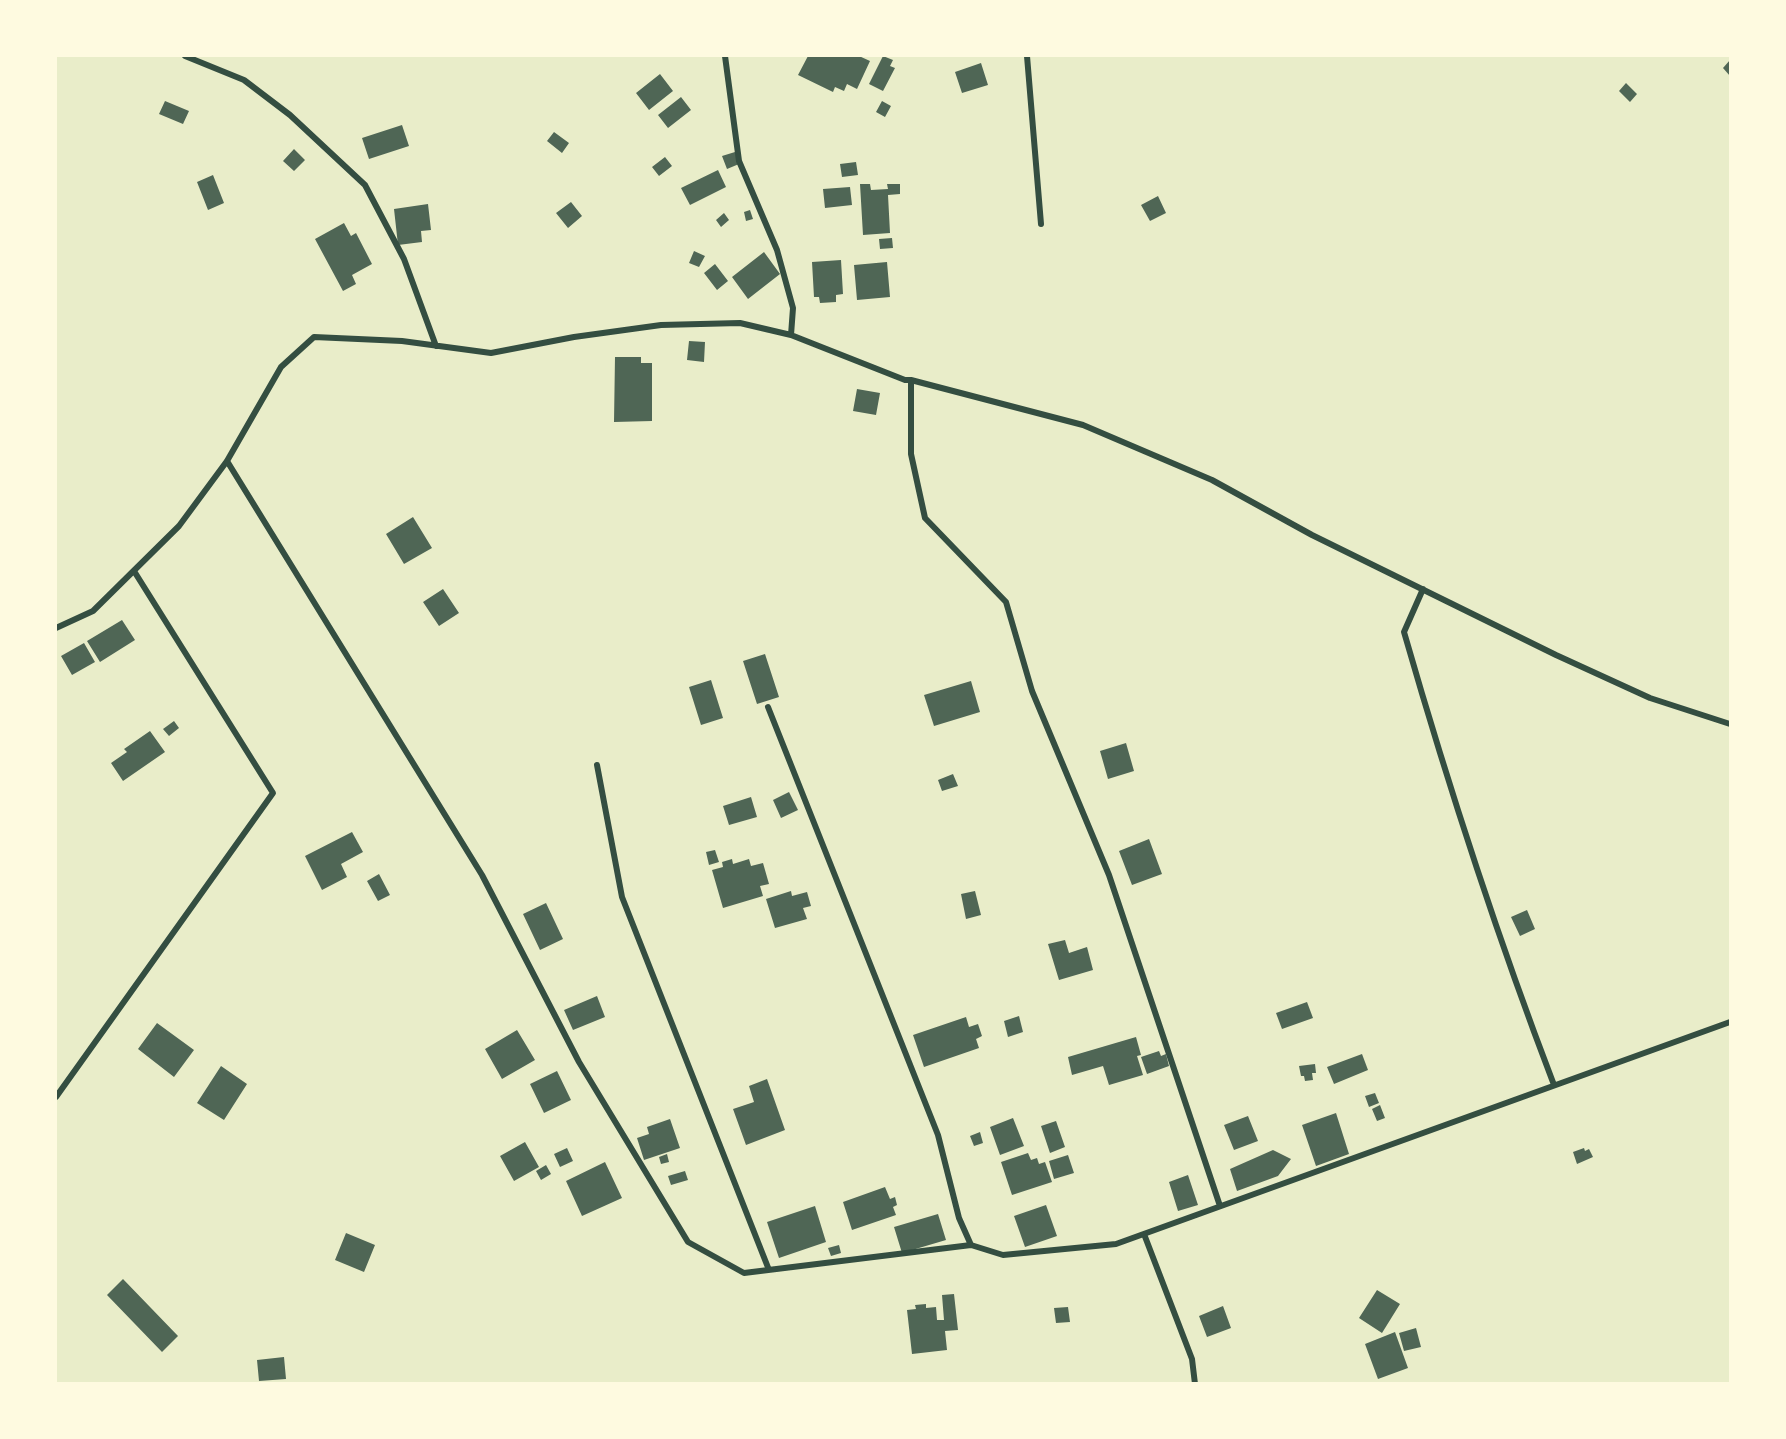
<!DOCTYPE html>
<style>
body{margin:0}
#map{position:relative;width:1786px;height:1439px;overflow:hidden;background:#e9edc9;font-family:"Source Serif 4",serif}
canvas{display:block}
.frame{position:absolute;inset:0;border:57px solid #fefae0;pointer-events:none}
</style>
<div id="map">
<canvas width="1786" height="1439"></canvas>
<div class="frame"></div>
</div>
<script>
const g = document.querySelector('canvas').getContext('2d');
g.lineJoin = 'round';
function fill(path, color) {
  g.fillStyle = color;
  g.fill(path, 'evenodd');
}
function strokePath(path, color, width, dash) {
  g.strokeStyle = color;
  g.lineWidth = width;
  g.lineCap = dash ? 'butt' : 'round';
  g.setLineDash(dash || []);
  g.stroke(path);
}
const building = new Path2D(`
 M808 56H859L870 61 857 89 847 84 844 91 835 87 833 92 798 75Z
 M883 56 893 60 890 66 895 68 883 91 869 84Z
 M1730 60V76L1723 68Z
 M981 63 988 85 962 93 955 72Z
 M660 74 673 91 649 110 636 93Z
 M1626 83 1637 94 1630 102 1619 91Z
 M681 97 691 110 668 128 658 115Z
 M165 101 189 111 183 124 159 114Z
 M882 101 891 106 885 117 876 112Z
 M402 125 409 146 369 159 362 138Z
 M554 132 569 143 562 153 547 141Z
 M294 149 305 160 294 171 283 161Z
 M735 152 739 164 727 169 722 156Z
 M665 157 672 166 659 176 652 167Z
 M856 162 858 175 842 177 840 164Z
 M718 170 726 187 690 205 681 188Z
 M213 175 224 203 208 210 197 182Z
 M860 184H870L871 190 888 189 887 184H900V194L888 195 890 233 863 235Z
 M850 187 852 205 825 208 823 189Z
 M1158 196 1166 213 1150 221 1141 205Z
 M571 202 582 216 568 228 556 213Z
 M428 204 431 230 421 231 422 242 398 245 394 209Z
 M750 210 753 219 746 221 744 212Z
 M724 213 729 220 721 227 716 220Z
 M344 223 351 236 356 233 372 264 352 275 356 284 343 291 315 239Z
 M892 238 893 248 880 249 879 239Z
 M694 251 705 256 699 267 689 263Z
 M764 252 780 274 748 299 732 277Z
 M841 260 843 294 836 295V302L820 303 819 297H814L812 262Z
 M887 262 890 297 857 300 854 265Z
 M715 264 728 281 717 290 704 273Z
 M689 341 705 342 704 362 687 360Z
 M615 357H641V363H652V421L614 422Z
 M857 389 880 393 876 415 853 411Z
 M413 517 432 548 404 564 386 534Z
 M443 589 459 613 439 626 423 602Z
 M122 620 135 640 100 662 87 641Z
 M84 643 95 662 72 675 61 656Z
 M765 654 779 697 757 704 743 661Z
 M711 680 723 718 701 725 689 687Z
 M971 681 980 712 934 726 924 695Z
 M174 721 179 728 169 736 163 729Z
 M150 731 165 752 123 781 111 763 127 752 124 749Z
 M1126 743 1134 771 1108 779 1100 751Z
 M953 774 958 786 942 791 938 780Z
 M789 792 798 810 781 818 773 800Z
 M751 797 757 817 729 825 723 806Z
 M352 832 363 852 341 864 347 877 322 890 305 856Z
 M1149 839 1162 874 1132 885 1119 851Z
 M715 850 719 862 709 865 706 852Z
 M732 859 733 864 749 859 751 866 763 863 769 884 760 886 763 896 723 908 712 870 723 867 722 862Z
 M379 874 390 895 378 901 367 881Z
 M791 891 792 896 807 892 811 906 803 908 807 919 775 928 766 899Z
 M975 891 981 915 966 919 961 894Z
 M546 903 563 939 540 950 523 914Z
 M1527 910 1535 929 1520 936 1511 917Z
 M1065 940 1069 953 1087 947 1093 970 1059 980 1048 944Z
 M597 996 605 1017 573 1030 564 1010Z
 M1307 1002 1313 1018 1282 1029 1276 1013Z
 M1019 1016 1023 1032 1008 1037 1004 1021Z
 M966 1017 969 1027 978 1024 982 1036 976 1039 979 1048 924 1067 913 1035Z
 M157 1023 194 1050 174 1077 138 1049Z
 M517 1030 535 1060 502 1079 485 1049Z
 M1136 1037 1141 1055 1137 1056 1143 1075 1109 1085 1103 1066 1072 1075 1068 1057Z
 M1159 1051 1161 1056 1166 1054 1169 1066 1147 1074 1141 1057Z
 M1362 1054 1368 1070 1334 1084 1327 1067Z
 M1315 1064 1316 1073H1312L1313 1080 1305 1081 1304 1076H1301L1299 1066Z
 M221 1066 247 1084 224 1120 197 1103Z
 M557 1071 571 1100 544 1113 530 1084Z
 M767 1079 785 1130 746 1145 733 1109 754 1102 749 1086Z
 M1375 1093 1379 1103 1369 1107 1365 1096Z
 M1380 1105 1385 1118 1377 1121 1372 1109Z
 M1336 1113 1349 1154 1316 1166 1302 1125Z
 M1248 1116 1258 1141 1234 1150 1224 1125Z
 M1013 1118 1024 1146 1000 1155 990 1127Z
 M670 1119 680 1148 644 1160 637 1138 649 1134 647 1127Z
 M1056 1121 1065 1147 1050 1153 1041 1126Z
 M980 1132 983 1143 974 1146 970 1136Z
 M525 1142 539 1167 514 1181 500 1156Z
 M567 1148 573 1161 560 1167 554 1154Z
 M1584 1148 1585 1151 1589 1149 1593 1157 1577 1164 1573 1152Z
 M1273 1150 1291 1159 1278 1176 1237 1191 1230 1169Z
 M1028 1153 1031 1160 1037 1158 1039 1164 1045 1162 1052 1182 1012 1195 1001 1162Z
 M667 1154 669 1162 661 1164 659 1157Z
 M1068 1155 1074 1173 1054 1179 1049 1161Z
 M605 1162 622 1198 582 1216 566 1181Z
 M546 1165 551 1174 541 1180 536 1171Z
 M685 1171 688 1180 671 1185 668 1176Z
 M1188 1175 1198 1205 1178 1211 1169 1182Z
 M885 1187 890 1199 895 1197 897 1205 893 1207 896 1215 852 1230 843 1202Z
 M1046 1205 1057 1236 1025 1247 1014 1216Z
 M815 1206 826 1242 779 1258 767 1222Z
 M938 1214 946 1240 902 1253 894 1227Z
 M346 1233 375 1245 364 1272 335 1260Z
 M839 1245 841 1253 831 1256 828 1248Z
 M123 1279 178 1336 162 1352 107 1295Z
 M1377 1290 1400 1304 1382 1333 1359 1318Z
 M954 1294 958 1330 945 1331 947 1350 912 1354 907 1310 916 1309 915 1305 926 1304V1308L936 1307 937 1320H944L942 1295Z
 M1223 1306 1231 1328 1207 1337 1199 1316Z
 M1068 1307 1070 1322 1056 1323 1054 1308Z
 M1416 1328 1421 1347 1404 1351 1399 1333Z
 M1395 1332 1408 1368 1378 1379 1365 1344Z
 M284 1357 286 1379 259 1381 257 1360Z`);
const minor = new Path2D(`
 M185 56 244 80 290 115 365 185 404 259 436 346
 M725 56 739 161 777 250 793 308 791 335
 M1027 56 1041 224
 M911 380V454L925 518 1006 602 1032 691 1109 875 1220 1206
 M227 461 482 875 579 1062 688 1242 744 1273 971 1245
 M1423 589 1404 632C1448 785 1497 936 1554 1085
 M56 628 93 611 179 526 227 461 281 367 314 337 402 341 491 353 574 337 661 325 740 323 791 335 905 380H911L1083 425 1212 480 1312 535 1556 655 1650 698 1730 724
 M768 707 938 1135 959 1218 971 1245 1003 1255 1116 1244 1730 1022
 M597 765 622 897 769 1270
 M56 1097 273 793 134 571
 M1144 1234 1192 1359 1195 1384`);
fill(building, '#4f6655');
strokePath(minor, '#344e41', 6);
</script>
